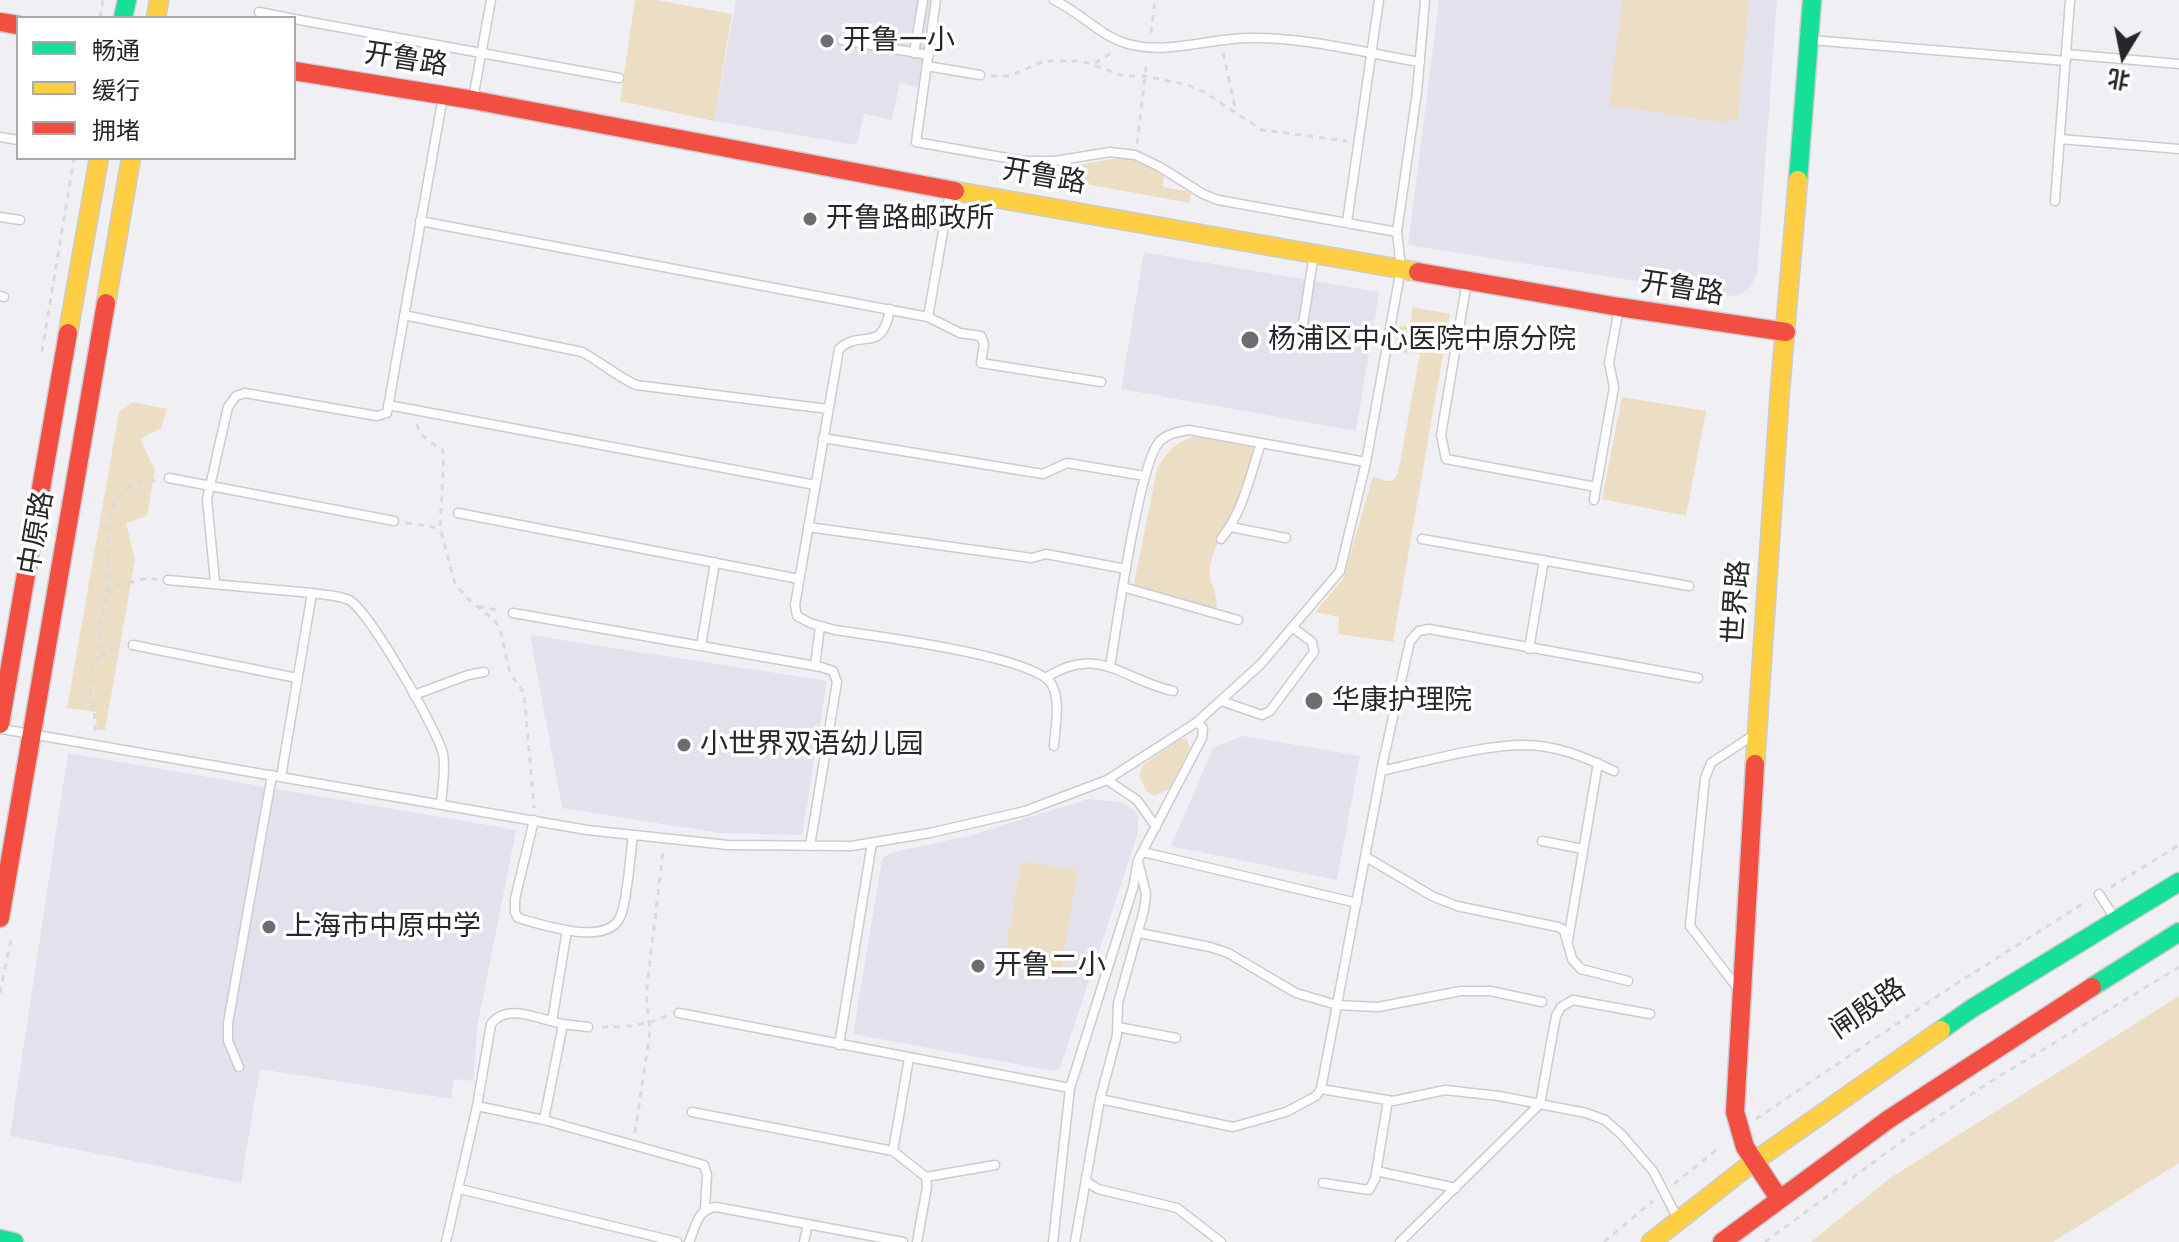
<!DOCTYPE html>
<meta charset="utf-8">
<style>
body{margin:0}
#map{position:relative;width:2179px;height:1242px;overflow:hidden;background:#f0f0f4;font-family:"PT Sans","Noto Sans SC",sans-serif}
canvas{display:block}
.legend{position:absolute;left:16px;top:16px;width:280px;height:144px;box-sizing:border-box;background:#fff;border:2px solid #a9a9a9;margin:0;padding:10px 14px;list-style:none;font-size:24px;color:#272729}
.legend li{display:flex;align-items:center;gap:16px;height:40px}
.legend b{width:40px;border:2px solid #a9a9a9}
.north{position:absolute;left:2083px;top:16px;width:80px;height:80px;-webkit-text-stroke:6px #fff;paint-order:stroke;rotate:190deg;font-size:22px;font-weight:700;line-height:32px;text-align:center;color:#272729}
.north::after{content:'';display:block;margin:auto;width:28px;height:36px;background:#272729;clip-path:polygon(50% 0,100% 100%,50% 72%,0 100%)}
</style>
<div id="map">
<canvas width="2179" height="1242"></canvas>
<ul class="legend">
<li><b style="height:10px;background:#16e098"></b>畅通</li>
<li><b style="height:10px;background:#ffcf43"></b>缓行</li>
<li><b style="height:10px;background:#f24e42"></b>拥堵</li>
</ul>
<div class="north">北</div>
</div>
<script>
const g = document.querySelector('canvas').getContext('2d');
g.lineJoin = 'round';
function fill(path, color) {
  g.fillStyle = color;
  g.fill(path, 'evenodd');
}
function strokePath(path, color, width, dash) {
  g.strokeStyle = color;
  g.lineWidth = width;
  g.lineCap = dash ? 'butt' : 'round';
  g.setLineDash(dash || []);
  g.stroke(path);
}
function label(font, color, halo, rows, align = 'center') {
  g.font = font + ' "PT Sans","Noto Sans SC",sans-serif';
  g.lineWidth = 7;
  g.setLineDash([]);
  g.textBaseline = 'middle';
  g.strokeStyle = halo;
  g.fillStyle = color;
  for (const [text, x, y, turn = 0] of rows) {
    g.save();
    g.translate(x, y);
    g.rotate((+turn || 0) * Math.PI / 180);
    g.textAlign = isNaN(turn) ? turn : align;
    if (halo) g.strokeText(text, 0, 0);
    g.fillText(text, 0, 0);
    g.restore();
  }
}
const built = new Path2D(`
 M736 0H931L918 87 900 83 892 120 864 114 857 145 714 121Z
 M1439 0H1777L1757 274 1750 287 1741 294 1731 296 1408 245Z
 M1144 252 1379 292 1356 431 1121 389Z
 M530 635 827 681 802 835 720 833 562 808Z
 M1242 736 1360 756 1337 880 1171 846 1213 748Z
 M68 753 516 830 478 1023 473 1081 454 1079 451 1099 260 1069 241 1183 10 1136Z
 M1088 799 1121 802 1134 810 1138 816V833L1060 1068 1054 1071 853 1034 882 859 890 853 968 836Z`);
const green = new Path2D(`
 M635 0H657L732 14 714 121 620 101Z
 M1622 0H1749L1738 120 1724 118V123L1609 105Z
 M1123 157 1140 161 1164 174 1163 187 1191 192 1190 203 1063 180 1064 172 1068 167Z
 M1412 307 1450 314 1393 642 1338 634 1339 617 1315 612 1343 579 1373 476 1386 481H1393L1398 473 1420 354 1403 353 1395 346 1397 327 1411 325Z
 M1622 397 1706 411 1686 516 1602 499Z
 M133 402 167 409 161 428 140 439 155 470 147 516 126 523 135 560 105 730H97L96 712 67 708 119 412Z
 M1193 437 1257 445C1249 468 1244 495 1233 517 1224 534 1213 547 1210 568 1208 584 1220 594 1216 610L1133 588 1157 469C1166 452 1175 443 1193 437Z
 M1180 739H1187L1190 748 1169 789 1155 796 1146 791 1139 776 1143 765Z
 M1021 861 1078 871 1061 970 1004 960Z
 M2179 996V1163L2053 1242H1811L1890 1178Z`);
const path = new Path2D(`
 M100 18 103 0
 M1151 33 1155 0
 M1223 53 1236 112
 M1095 63 1113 52
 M991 76H1010L1044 61H1082L1124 76H1145L1188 85 1204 92 1262 130 1347 141
 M1137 144 1147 60
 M42 352 74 158
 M417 424C419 437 432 443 442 449L444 456 440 528 455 584 467 598 495 621 500 630 510 673 524 693 534 808
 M406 523 440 528
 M108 593 112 587 144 579H157
 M478 606 502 611
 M100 656 106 651 122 646
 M95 731C98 709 79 678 100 657 96 634 103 616 107 595 112 563 100 525 118 497 127 483 143 482 157 480
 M2111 887 2179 845
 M0 993 12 934
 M602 1027C626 1027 646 1026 668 1015
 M1756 1119 1945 991 2087 901
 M635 1133 650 1031 646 995 663 851
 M1674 1184 1721 1146
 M1604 1242 1653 1201
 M1765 1242 1905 1139 1985 1085 2179 967`);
const lane = new Path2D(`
 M936 0 916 142 1024 161H1055L1110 152 1135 155 1160 167 1203 194 1218 200 1397 232
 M1054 0C1080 12 1100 36 1128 44 1170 55 1208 38 1250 38 1306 37 1365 53 1420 62
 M259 12 290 18
 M294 19 619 78
 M842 40 929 55
 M1811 40 2066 61
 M914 53 923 0
 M2066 54 2179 64
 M927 66 980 75
 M473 99 491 0
 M0 137 18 140
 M2060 139 2179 149
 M2055 201 2070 0
 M0 217 20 220
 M420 221 928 317 950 192
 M1347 222 1379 0
 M1467 281 1441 435 1446 459 1596 487
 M0 296 4 297
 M890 309C882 355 862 328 839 349L795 605 797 616 810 623 835 630C873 636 1037 656 1052 685 1061 702 1055 727 1054 746
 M404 315 582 352C601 362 616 376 636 385L828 409
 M928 317 960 333 981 336 984 344 981 363 1101 382
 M1302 330 1314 254
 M388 405 815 485
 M823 438 1043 474 1067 463 1145 476
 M169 478 394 521
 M1594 500 1614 387 1609 363 1619 308
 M458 513 799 579
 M808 527 1032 558 1046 554 1126 569
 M1231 527 1286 538
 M1221 539C1243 512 1250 476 1261 443
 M1422 539 1689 586
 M168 580 312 593 281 777
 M215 582 207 499 228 407 236 396 245 393 377 416 387 413 443 96
 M1123 587 1238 620
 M312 593C324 595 339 595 349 600 368 609 438 731 443 754 446 769 442 789 441 804
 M513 613 821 667 833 671 837 682 810 846
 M133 645 297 678
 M701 646 715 562
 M1529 649 1544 560
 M815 666 820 626
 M1110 666C1117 627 1139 461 1160 441 1168 433 1179 432 1189 430L1366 462
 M1047 677C1099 644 1123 680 1173 691
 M414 695 468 675 484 672
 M1221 701 1262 715 1270 711 1314 652 1312 642 1292 627
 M2 729 587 830 728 845 851 846 930 833 1025 811 1107 780 1197 722 1261 664 1340 571 1366 462 1401 268 1397 232 1417 92 1425 0
 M1381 771C1424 762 1481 745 1524 745 1556 745 1585 757 1614 771
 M1107 780 1137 800 1156 827
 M534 820 515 899V912L518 918C543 925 609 948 621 915 628 895 630 857 633 835
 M1542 841 1583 849
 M1143 852 1357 903
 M1366 857 1432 896 1457 906 1558 927 1564 930 1572 959 1581 969 1628 981
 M2099 894 2114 917
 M1139 933 1210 947 1228 953 1296 993 1337 1005 1378 1007 1461 991H1490L1542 1002
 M1568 940 1598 763
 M1736 986 1690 926 1705 778 1711 763 1752 736
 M679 1013 1070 1088
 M552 1021 567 930
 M1118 1027 1176 1038
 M839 1045 872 843
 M239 1067 228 1041V1023L272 775
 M1321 1089 1393 1101 1445 1090 1499 1096 1586 1113 1605 1120 1622 1135 1653 1171 1677 1217
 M1100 1099 1233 1127 1286 1112 1316 1096 1321 1089 1383 762 1410 641 1419 631 1429 629 1698 678
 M477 1106 544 1120 704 1165 707 1175 705 1208
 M692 1112 893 1151 926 1177 927 1187 917 1242
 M544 1120 563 1024
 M893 1151 909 1058
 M1376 1171 1456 1188
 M926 1177 995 1165
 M1087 1182 1098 1189 1177 1208 1221 1242
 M1323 1183 1369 1190 1375 1179 1388 1100
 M460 1189 677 1242
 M446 1242 477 1106 491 1024C508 1002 540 1020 563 1024 571 1025 580 1026 588 1027
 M689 1242C696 1226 697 1209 716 1207L903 1242
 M804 1242 808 1224
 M1053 1242 1070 1088 1133 888 1138 860 1202 738 1203 728 1197 722
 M1075 1242 1100 1099 1117 1035 1118 1003 1144 910 1146 894 1139 865
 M1400 1242 1540 1104 1556 1016 1561 1007 1573 1000 1650 1014`);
const fast = new Path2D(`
 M123 18 127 0
 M1798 180 1812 0
 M2092 987 2179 932
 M1941 1030 1971 1009 2179 882
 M0 1239 14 1242`);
const slow = new Path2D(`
 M156 18 159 0
 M955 191 1418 272
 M106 303 131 158
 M68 333 99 158
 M1755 764 1780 390 1798 180
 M1651 1242 1752 1163 1941 1030`);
const jam = new Path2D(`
 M0 22 18 25
 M294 71 473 100 955 191
 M1418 272 1619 307 1786 332
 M0 724 68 333
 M1755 764 1735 1112 1745 1147 1778 1197
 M0 918 106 303
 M1722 1242 1889 1119 2092 987`);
const markers = [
 [827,41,8,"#6d6d70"],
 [810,219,8,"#6d6d70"],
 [1250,340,10,"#6d6d70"],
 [1314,701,10,"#6d6d70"],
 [684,745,8,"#6d6d70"],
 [269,927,8,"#6d6d70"],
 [978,966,8,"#6d6d70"]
];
const poiNames = [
 ["开鲁一小",843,41],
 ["开鲁路邮政所",826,219],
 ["杨浦区中心医院中原分院",1268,340],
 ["华康护理院",1332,701],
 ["小世界双语幼儿园",700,745],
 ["上海市中原中学",285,927],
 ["开鲁二小",994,966]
];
const streetNames = [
 ["开鲁路",406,60,9],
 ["开鲁路",1044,177,10],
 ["开鲁路",1682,289,9],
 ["中原路",37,533,-80],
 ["世界路",1737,602,-86],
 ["闸殷路",1868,1009,-34]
];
fill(built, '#e3e2ec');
fill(green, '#ecdec5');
strokePath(lane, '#cccccf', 11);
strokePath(fast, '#cccccf', 21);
strokePath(slow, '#cccccf', 21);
strokePath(jam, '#cccccf', 21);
strokePath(path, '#dadadb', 3, [6, 6]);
strokePath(lane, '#fdfdfd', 8);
strokePath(fast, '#16e098', 18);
strokePath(slow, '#ffcf43', 18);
strokePath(jam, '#f24e42', 18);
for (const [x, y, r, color] of markers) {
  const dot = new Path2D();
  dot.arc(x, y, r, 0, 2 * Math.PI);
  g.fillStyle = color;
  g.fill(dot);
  strokePath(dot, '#fff', 3);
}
label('28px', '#272729', '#fff', poiNames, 'left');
label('28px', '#272729', '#fff', streetNames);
</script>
